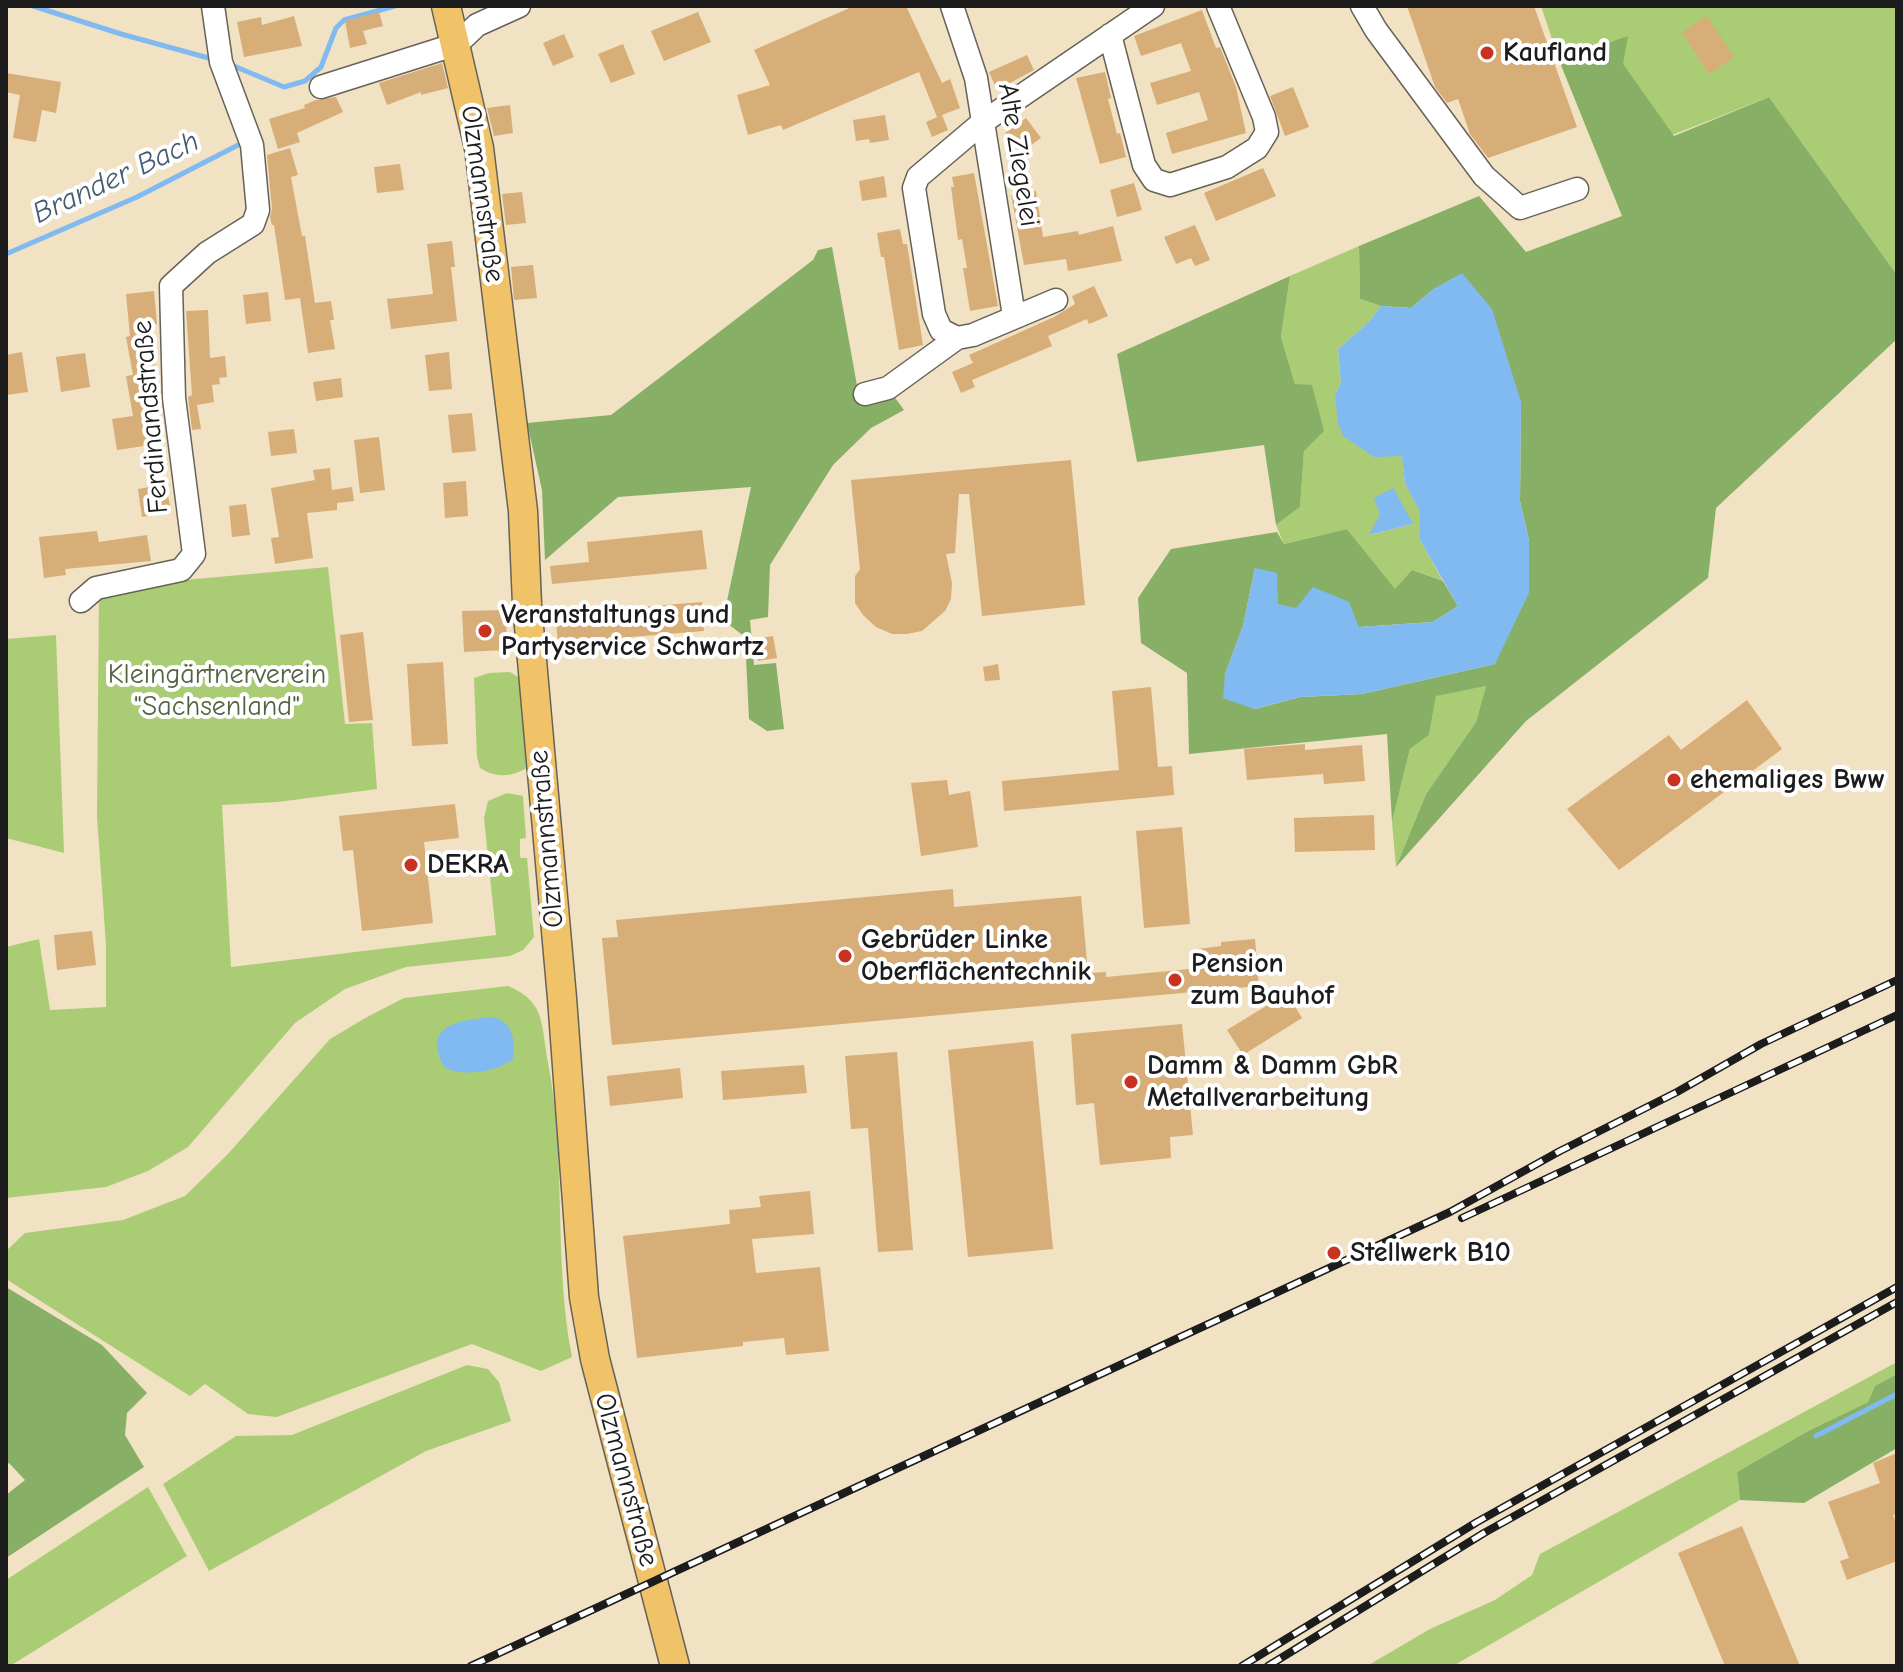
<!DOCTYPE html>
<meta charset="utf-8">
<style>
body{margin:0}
#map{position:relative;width:1903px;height:1672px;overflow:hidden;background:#f1e2c4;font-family:"Comic Neue",sans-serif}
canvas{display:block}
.frame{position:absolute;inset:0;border:8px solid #1c1c1c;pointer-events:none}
</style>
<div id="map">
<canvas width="1903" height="1672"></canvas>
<div class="frame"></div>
</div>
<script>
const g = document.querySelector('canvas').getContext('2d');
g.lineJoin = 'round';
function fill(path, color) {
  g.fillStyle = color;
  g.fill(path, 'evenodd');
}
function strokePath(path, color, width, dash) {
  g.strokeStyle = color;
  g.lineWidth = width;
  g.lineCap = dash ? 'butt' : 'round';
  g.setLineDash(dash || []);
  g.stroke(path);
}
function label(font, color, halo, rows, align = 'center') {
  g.font = font + ' "Comic Neue",sans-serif';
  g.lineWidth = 8;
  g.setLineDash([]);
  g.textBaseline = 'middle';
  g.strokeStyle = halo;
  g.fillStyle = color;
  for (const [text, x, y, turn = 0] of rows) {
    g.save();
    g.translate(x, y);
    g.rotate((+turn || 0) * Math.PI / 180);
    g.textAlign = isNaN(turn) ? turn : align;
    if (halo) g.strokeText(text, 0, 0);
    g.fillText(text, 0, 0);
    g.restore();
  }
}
const green = new Path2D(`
 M1541 6H1897V275L1769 97 1601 163 1559 60Z
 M1359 246 1360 299 1381 306 1370 321 1338 349 1341 382 1335 395 1402 455 1405 484 1420 510V540L1443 581 1412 570 1395 590 1347 529 1284 544 1276 525 1300 507 1304 451 1295 384 1281 337 1290 276ZM1380 514 1413 524 1370 535Z
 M328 567 345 724 372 723 377 789 278 802 222 805 231 967 496 935 484 818 488 801 507 793 523 796 526 838 520 839V856L521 858H527L534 937 523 950 510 956 406 967 345 989 295 1023 188 1147 148 1171 106 1187 6 1198V947L39 939 50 1010 106 1007V945L97 817 99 592 151 583Z
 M56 635 64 853 6 838V639Z
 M510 672 521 679 530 757 527 768C512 777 495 778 480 768L477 757 474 678 489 673Z
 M1486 686 1476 722 1426 794 1396 867 1392 822 1410 749 1429 735 1436 695Z
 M508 986C522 992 533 999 539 1014 544 1029 545 1047 548 1063 567 1160 553 1260 572 1357L541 1371 472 1344 277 1417 248 1414 205 1384 190 1396 6 1279V1251L25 1233 123 1220 185 1196 227 1155 330 1039 367 1017 404 998Z
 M1897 1362V1374L1875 1386 1868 1402 1808 1431 1737 1472 1740 1500 1453 1666H1367L1430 1629 1495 1600 1532 1575 1540 1554Z
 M467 1365 488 1369 499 1382 511 1421 426 1451 209 1571 163 1484 236 1436 292 1435Z
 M148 1487 187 1556 10 1666H6V1580Z`);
const forest = new Path2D(`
 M1628 36 1623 64 1674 136 1769 97 1897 275V339L1716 508 1708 578 1526 721 1396 867 1426 794 1476 722 1486 686 1436 696 1429 735 1410 749 1392 822 1387 734 1189 754 1187 673 1141 643 1138 598 1171 549 1277 532 1284 544 1347 529 1395 589 1412 570 1443 581 1458 606 1433 622 1359 627 1277 604 1255 568 1243 626 1225 674 1255 709 1300 697 1362 694 1495 664 1529 541 1520 501 1521 402 1435 288 1411 308 1381 306 1360 299 1359 246 1479 196 1526 252 1622 216 1559 60Z
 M832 247 860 402 893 395 904 410 871 428 833 465 770 565 768 617 750 620 754 665 776 663 784 729 767 731 749 719 745 637 723 620 751 487 618 497 545 560 542 490 527 423 611 415 813 260 818 250Z
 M1290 276 1281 337 1295 384 1312 385 1324 431 1304 451 1300 507 1276 525 1264 445 1137 462 1117 354Z
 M6 1287 102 1345 147 1393 127 1413 125 1435 144 1467 6 1558V1495L25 1480 9 1463 6 1465Z
 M1897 1374V1448L1804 1503 1740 1500 1737 1472 1808 1431 1868 1402 1875 1386Z`);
const water = new Path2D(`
 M1462 273 1492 309 1521 402 1520 501 1529 541V593L1495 664 1362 694 1300 697 1254 709 1223 698 1225 674 1243 626 1255 568 1277 573 1278 604 1296 608 1313 587 1349 602 1359 627 1433 622 1458 606 1420 540V511L1405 484 1402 456 1374 457 1343 436 1338 423 1335 395 1341 382 1338 349 1370 321 1381 306 1411 308 1435 288Z
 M1393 488 1413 524 1369 535 1380 514 1374 498Z
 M494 1017C514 1024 515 1040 513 1059 497 1072 464 1077 445 1068 420 1024 460 1020 494 1017Z`);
const stream = new Path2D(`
 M33 6 121 34 216 60
 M229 64 284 87 305 81 321 67 336 28 344 20 395 6
 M6 254 137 197 244 142
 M1816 1436 1897 1394`);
const building = new Path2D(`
 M854 6H906L942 83 950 79 960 108 937 117 919 72 783 130 781 125 748 135 737 95 770 85 754 50Z
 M1407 6H1534L1577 127 1488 158 1470 134 1458 99 1447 103 1435 87Z
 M1202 10 1216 48 1220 47 1236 87 1246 133 1172 154 1166 133 1208 120 1199 92 1157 105 1150 83 1191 71 1181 43 1141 56 1134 36Z
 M379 12 383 26 363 31 367 44 350 48 345 21Z
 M698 12 711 42 664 61 651 31Z
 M294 16 302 46 244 57 237 22 261 17 262 25Z
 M1707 16 1734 57 1709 74 1682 32Z
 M564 34 574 57 553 66 543 43Z
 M623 44 635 74 611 83 598 54Z
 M1027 55 1034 70 997 90 989 72Z
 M442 63 448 88 421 95V92L387 105 379 83Z
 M1105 72 1111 98 1108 99 1117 134 1120 133 1126 157 1100 164 1076 78Z
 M6 73 61 82 56 113 42 110 36 142 13 138 20 95 6 92Z
 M1293 87 1309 127 1285 136 1270 96Z
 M336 97 343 112 297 133 300 142 278 149 269 119 305 108 304 105 316 100Z
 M510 105 513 133 494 136 487 108Z
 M885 115 889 140 870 143 869 139 856 141 853 120Z
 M942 115 948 130 932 137 926 122Z
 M1026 118 1041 138 1020 153 1005 133Z
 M290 148 298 175 291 177 302 236H305L315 303 331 301 334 320H330L335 349 308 353 300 298 285 300 274 225H272L270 217 272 209 267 155Z
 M400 164 404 190 377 193 374 167Z
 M1263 168 1276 196 1216 221 1204 193Z
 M974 173 998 306 970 311 963 268H967L962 239 958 240 951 187H954L952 177Z
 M884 176 887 197 862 201 859 181Z
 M1134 183 1142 210 1117 217 1110 190Z
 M1036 191 1043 237 1078 231 1079 235 1113 226 1122 261 1068 271 1066 259 1024 265 1011 195Z
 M522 192 526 223 506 225 502 194Z
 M1195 225 1210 260 1195 266 1191 258 1176 264 1164 237Z
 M900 229 903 244H907L923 345 899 350 884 257H881L877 233Z
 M452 241 455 267H451L457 321 391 329 387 299 433 294 427 244Z
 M533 265 537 298 514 300 511 267Z
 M1094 286 1108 316 1089 324 1087 319 1048 336 1052 346 972 380 975 387 961 393 952 372 973 363 969 355 1054 317 1075 304 1072 296Z
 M154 291 157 324 150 325 159 393 151 394 158 444 117 450 112 419 133 416 126 376 133 375 126 337 130 336 126 294Z
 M268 292 271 321 246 324 243 295Z
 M208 310 210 358 225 356 227 377 219 378 220 384 212 385 214 402 197 405 201 429 192 430 188 397 192 395 186 311Z
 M22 352 28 392 6 395V355Z
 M449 352 452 389 429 391 425 355Z
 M85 353 90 387 61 392 56 357Z
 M341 378 343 397 316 401 313 382Z
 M472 413 476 451 452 453 448 415Z
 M294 429 297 453 271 456 268 432Z
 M379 437 385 490 360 493 354 440Z
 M1071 460 1085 605 982 616 969 494H959L955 553 946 554 952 583 951 599 945 611 922 631 907 634H892L876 627 863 615 855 603V576L860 569 851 480Z
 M330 468 332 490 352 487 354 501 337 503V510L307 513 313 558 275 564 271 538 279 537 271 488 315 480 313 470Z
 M466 481 468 516 445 518 443 483Z
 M166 484 171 512 142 517 138 489Z
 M246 504 250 535 232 537 229 506Z
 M702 530 707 569 552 584 550 566 589 562 587 542Z
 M97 531 99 542 147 535 151 561 65 569 66 575 44 578 39 537Z
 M702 602 704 631 558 643 555 614Z
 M506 610 507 650 464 652 462 611Z
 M363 632 373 720 349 722 340 635Z
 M773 636 777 658 758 661 754 639Z
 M443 662 448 744 412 746 407 664Z
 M998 664 1000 680 985 681 983 667Z
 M1151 687 1158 767 1172 766 1174 795 1004 811 1002 781 1119 770 1112 691Z
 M1747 700 1782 749 1619 870 1567 809 1669 735 1681 750Z
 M1305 744V750L1362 745 1365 781 1324 784 1323 774 1247 780 1244 749Z
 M947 780 949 795 970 791 978 847 921 856 911 783Z
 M455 804 459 838 424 842 433 923 362 931 353 850 343 851 339 816Z
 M1374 815 1375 850 1295 852 1294 818Z
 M1182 827 1190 924 1144 928 1136 831Z
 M953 889 954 907 1081 896 1088 973 1106 972V977L1200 968 1198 949 1221 946V942L1255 939 1259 986 612 1045 602 938 618 937 616 920Z
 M92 931 96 965 57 970 54 935Z
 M1287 993 1302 1018 1243 1055 1227 1030Z
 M1182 1024 1193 1135 1170 1137 1171 1158 1100 1165 1094 1103 1076 1105 1071 1034Z
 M1033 1041 1053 1249 968 1257 948 1050Z
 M897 1052 913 1250 878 1252 868 1128 851 1129 845 1056Z
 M804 1065 807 1093 723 1100 721 1071Z
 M680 1068 683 1098 610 1106 607 1076Z
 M810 1191 814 1234 752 1239 756 1273 820 1267 829 1351 786 1355 784 1338 743 1342V1346L637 1358 623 1236 730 1224 729 1210 761 1207 759 1196Z
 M1897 1453V1514L1893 1515 1897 1526V1561L1847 1580 1840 1561 1849 1558 1828 1502 1880 1483 1873 1463Z
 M1742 1526 1800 1666H1725L1678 1553Z`);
const minor = new Path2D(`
 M952 6 976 78 1014 316
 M1362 6 1376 30 1484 176 1520 208 1577 189
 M1110 35 1144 165 1154 180 1170 185 1227 167 1257 148 1267 132 1264 117 1218 6
 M321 87 457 44 477 25 519 6
 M1056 300 973 335 957 338 941 330 934 314 914 188 918 177 983 122 1153 6
 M865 394 888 388 957 338
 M81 601 96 588 181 570 194 554 174 398 171 286 207 253 253 224 258 210 252 145 221 62 213 6`);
const major = new Path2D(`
 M446 6 479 148 523 511 527 604 562 998 584 1297 595 1359 675 1666`);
const rail = new Path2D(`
 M1462 1218 1897 1015
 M471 1666 1450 1212 1560 1151 1677 1092 1761 1044 1897 980
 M1242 1666 1477 1522 1897 1287
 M1268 1666 1484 1533 1897 1302`);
const markers = [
 [1487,53,8,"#c8321e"],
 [485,631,8,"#c8321e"],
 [1674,780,8,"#c8321e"],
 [411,865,8,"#c8321e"],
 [845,956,8,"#c8321e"],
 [1175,980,8,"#c8321e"],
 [1131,1082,8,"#c8321e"],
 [1334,1253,8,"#c8321e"]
];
const poiNames = [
 ["Kaufland",1503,53],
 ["Veranstaltungs und",501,615],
 ["Partyservice Schwartz",501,647],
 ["ehemaliges Bww",1690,780],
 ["DEKRA",427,865],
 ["Gebrüder Linke",861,940],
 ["Oberflächentechnik",861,972],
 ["Pension",1191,964],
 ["zum Bauhof",1191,996],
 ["Damm & Damm GbR",1147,1066],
 ["Metallverarbeitung",1147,1098],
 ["Stellwerk B10",1350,1253]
];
const streetNames = [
 ["Alte Ziegelei",1018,155,81],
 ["Olzmannstraße",482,194,82],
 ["Ferdinandstraße",151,417,-95],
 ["Olzmannstraße",547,839,-95],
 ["Olzmannstraße",626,1480,75]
];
const parkNames = [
 ["Kleingärtnerverein",217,675],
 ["\"Sachsenland\"",217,707]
];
const waterNames = [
 ["Brander Bach",116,178,-25]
];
fill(green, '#aacc75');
fill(forest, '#87b066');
fill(water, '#81b9f1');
strokePath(stream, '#81b9f1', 5);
fill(building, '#d7ad78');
strokePath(minor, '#676157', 25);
strokePath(major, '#676157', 31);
strokePath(minor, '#fff', 22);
strokePath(major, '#f0c369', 28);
strokePath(rail, '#1c1c1c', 8);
strokePath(rail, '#fff', 5, [15]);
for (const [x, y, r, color] of markers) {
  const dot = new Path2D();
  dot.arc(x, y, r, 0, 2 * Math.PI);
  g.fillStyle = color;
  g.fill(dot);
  strokePath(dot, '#fff', 3);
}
label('bold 28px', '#1c1c1c', '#fff', poiNames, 'left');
label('28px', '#1c1c1c', '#fff', streetNames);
label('28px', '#556240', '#fff', parkNames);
label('italic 30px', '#445b71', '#fff', waterNames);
</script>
